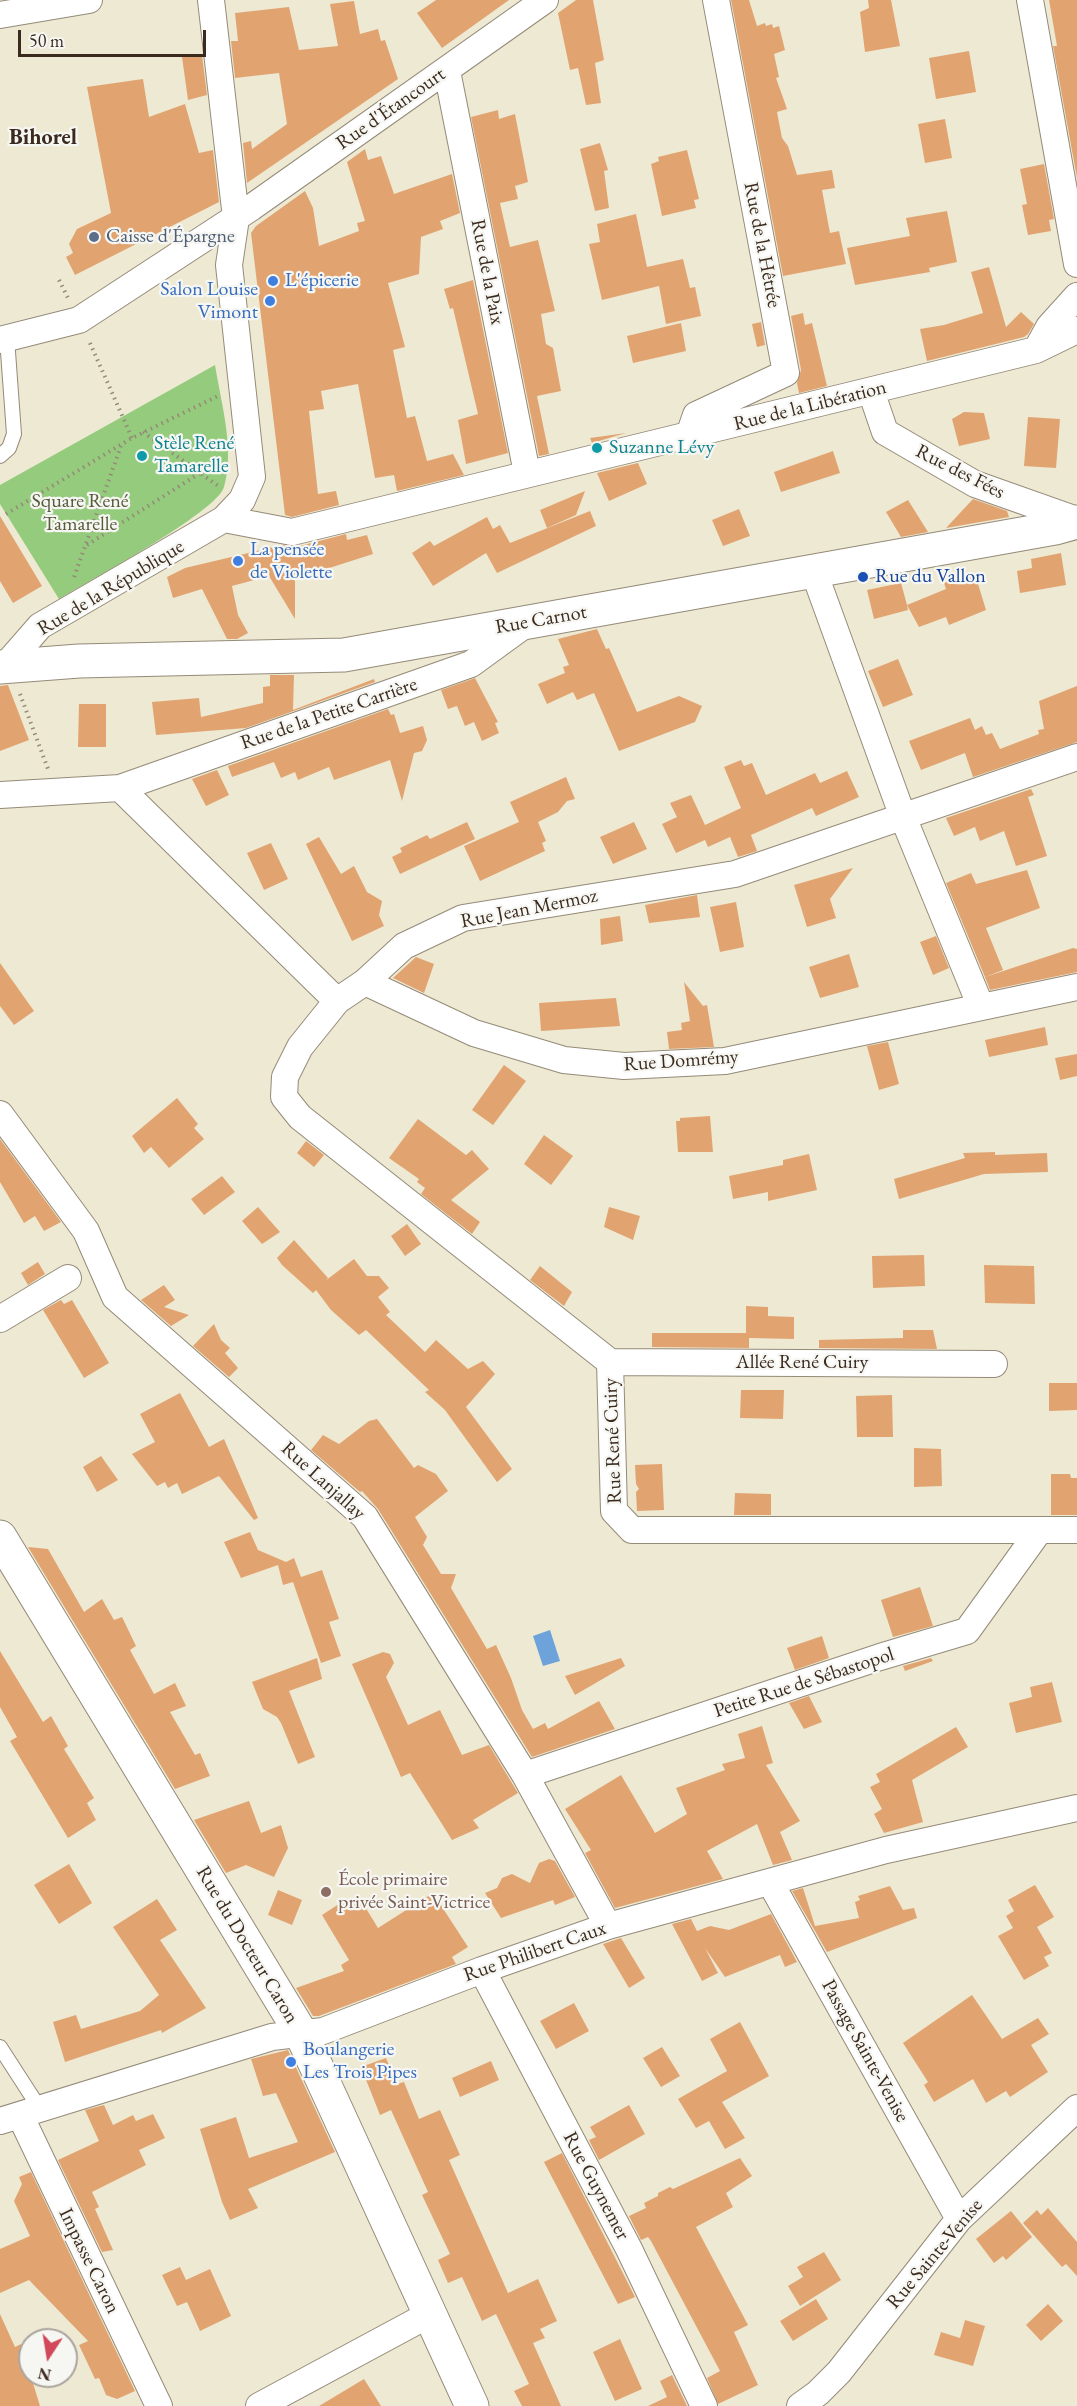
<!DOCTYPE html>
<meta charset="utf-8">
<style>
body{margin:0}
#map{position:relative;width:1077px;height:2406px;overflow:hidden;background:#eee9d3;font-family:"EB Garamond",serif}
canvas{display:block}
.north{position:absolute;left:18px;top:2328px;width:60px;height:60px;box-sizing:border-box;background:#f6f6f2;border:2px solid #aba49d;border-radius:50%;rotate:192deg;font-size:16px;font-weight:700;line-height:24px;text-align:center;color:#3b2a1e}
.north::after{content:'';display:block;margin:auto;width:21px;height:27px;background:#d1495b;clip-path:polygon(50% 0,100% 100%,50% 72%,0 100%)}
.scale{position:absolute;left:18px;top:30px;width:188px;height:27px;box-sizing:border-box;border:3px solid #3b2a1e;border-top:0;padding-left:8px;font-size:18px;line-height:21px;white-space:nowrap;color:#3b2a1e;-webkit-text-stroke:4px #f6f6f2;paint-order:stroke}
</style>
<div id="map">
<canvas width="1077" height="2406"></canvas>
<div class="north">N</div>
<div class="scale">50 m</div>
</div>
<script>
const g = document.querySelector('canvas').getContext('2d');
g.lineJoin = 'round';
function fill(path, color) {
  g.fillStyle = color;
  g.fill(path, 'evenodd');
}
function strokePath(path, color, width, dash) {
  g.strokeStyle = color;
  g.lineWidth = width;
  g.lineCap = dash ? 'butt' : 'round';
  g.setLineDash(dash || []);
  g.stroke(path);
}
function label(font, color, halo, rows, align = 'center') {
  g.font = font + ' "EB Garamond",serif';
  g.lineWidth = 4.5;
  g.setLineDash([]);
  g.textBaseline = 'middle';
  g.strokeStyle = halo;
  g.fillStyle = color;
  for (const [text, x, y, turn = 0] of rows) {
    g.save();
    g.translate(x, y);
    g.rotate((+turn || 0) * Math.PI / 180);
    g.textAlign = isNaN(turn) ? turn : align;
    if (halo) g.strokeText(text, 0, 0);
    g.fillText(text, 0, 0);
    g.restore();
  }
}
const green = new Path2D(`
 M215 365C221 403 235 449 224 487 217 512 87 582 59 599L0 504V485Z`);
const water = new Path2D(`
 M550 1630 560 1661 543 1666 533 1636Z`);
const building = new Path2D(`
 M436 0H509L442 48 417 13Z
 M576 0H593L604 60 595 63 601 103 586 105 578 68 570 70 558 13Z
 M731 0H749L757 26 765 23 766 26 772 24 773 28 779 26 785 50 774 54 779 77 776 78 787 109 777 112 782 138 788 146 797 175 832 170 835 188 822 190 830 233 839 231 846 264 783 276Z
 M868 0H891L900 46 865 52 860 12 869 8Z
 M1049 0H1077V178L1053 46H1057Z
 M354 1 360 34 378 29 381 41 385 40 398 79 247 183 243 143 251 141 252 149 287 124 279 73 235 78 231 41H238L235 13 289 7 299 50 338 46 330 4Z
 M969 51 976 92 936 99 929 58Z
 M202 55 207 95 188 100 182 57Z
 M143 79 149 117 185 104 199 153 213 150 219 202 75 275 66 257 73 253 69 244 77 229 111 213 87 87Z
 M498 110 499 119 515 114 528 182 515 186 518 199 500 203 510 247 538 240 555 311 541 314 546 344 553 348 561 391 537 396 549 454 539 456 471 117Z
 M945 119 952 158 925 163 918 124Z
 M600 143 608 170 604 171 609 208 595 211 580 149Z
 M365 149 368 160 381 156 394 194 452 174 460 213 440 221 443 229 421 237 419 274 388 283 405 347 393 350 407 418 415 416 427 461 453 454 464 475 397 491 394 475 375 478 358 384 321 391 324 409 309 411 318 494 336 491 339 505 292 517 285 515 251 233 256 226 305 191 313 208 319 246 359 231 357 223 365 221 347 162Z
 M687 150 699 199 694 200 696 208 662 216 651 164 659 161 658 157Z
 M1044 164 1054 219 1049 220 1051 231 1028 235 1022 205 1027 204 1020 169Z
 M947 211 957 262 929 268 930 272 855 285 847 248 910 236 906 218Z
 M636 214 647 267 683 259 690 288 695 287 701 316 666 324 659 286 602 300 589 244 600 242 597 224Z
 M989 267 1006 327 1021 312 1034 324 1028 334 1024 337 927 361 920 329 944 325 983 313 971 272Z
 M473 280 508 453 466 464 458 420 478 414 453 308 450 309 444 289Z
 M803 313 805 325 812 323 827 386 799 393 797 383 801 370 791 316Z
 M761 322 765 345 757 347 752 324Z
 M681 323 686 351 633 363 627 336Z
 M964 412 984 413 990 439 959 446 952 419Z
 M1028 417 1060 419 1056 468 1024 466Z
 M626 433 592 443 590 438Z
 M833 451 840 473 781 492 774 472Z
 M638 463 647 484 609 501 597 473Z
 M585 491 576 515 547 528 540 510Z
 M973 499 1007 511 1009 517 946 528Z
 M908 500 928 532 901 537 886 512Z
 M739 509 750 536 723 546 712 520Z
 M590 511 596 526 497 573 486 553 433 586 412 553 430 541 434 546 487 517 493 529 500 525 510 543Z
 M0 516 42 586 13 603 0 581Z
 M346 534 347 540 367 535 373 554 295 579V619L269 576 232 586 238 615 248 633 237 639H227L202 589 173 598 167 577 185 568 282 545 296 547Z
 M1061 553 1066 585 1020 593 1017 571 1032 568 1031 559Z
 M964 574 965 577 975 574 986 610 949 625 946 617 919 627 907 605 908 610 874 619 867 590 901 583 907 605 946 589 944 583Z
 M597 629 606 649 609 648 637 712 679 696 702 706 695 722 619 751 594 693 577 700 573 692 547 704 538 684 565 673 563 667 569 665 558 639Z
 M898 659 913 695 883 707 868 671Z
 M270 675H294L293 710 374 679 375 682 246 728 156 735 152 702 199 698 201 717 263 703V687L270 686Z
 M475 678 498 722 495 723 499 733 482 741 474 722 465 726 457 706 448 709 441 690Z
 M8 685 29 740 0 751V686Z
 M1077 686V742L973 777 965 753 921 770 909 741 970 718 975 730 982 726 986 735 992 733 1000 749 1039 734 1038 730 1044 729 1039 701Z
 M79 704H106V747H78Z
 M388 709 391 715 394 714 400 733 423 726 427 740 422 751 414 753 402 801 390 760 334 780 329 767 298 780 295 772 281 778 274 762 232 777 228 766Z
 M741 760 744 766 752 763 766 795 815 773 820 783 847 771 859 797 816 816 812 808 751 835 757 851 738 857 730 837 708 847 705 840 676 853 662 824 677 817 670 803 691 795 705 825 741 808 724 767Z
 M217 770 229 795 206 806 192 779Z
 M566 777 575 799 567 801 558 812 538 822 546 841 542 843 545 851 480 881 464 846 519 822 510 802Z
 M1031 789 1034 795 1028 797 1047 856 1016 866 1004 831 980 841 975 827 954 836 946 818Z
 M467 822 475 839 400 874 392 857 402 852 400 848 427 835 430 839Z
 M634 822 647 849 613 864 600 837Z
 M319 837 341 874 354 866 367 892 382 901 379 915 384 926 352 941 306 844Z
 M271 843 288 879 264 890 247 853Z
 M853 868 830 899 836 918 807 927 794 885Z
 M1027 870 1040 908 986 928 1003 970 985 977 946 883 971 873 976 884Z
 M697 895 700 917 649 923 645 905Z
 M736 902 744 947 720 952 710 907Z
 M620 916 623 941 601 945 600 919Z
 M936 936 949 968 933 975 920 942Z
 M1073 948 1077 949V972L990 990 985 977Z
 M849 954 859 987 820 998 809 967Z
 M416 957 434 964 424 993 393 978Z
 M0 963 34 1011 14 1025 0 1006Z
 M684 982 703 1006 707 1005 714 1047 669 1049 667 1032 682 1030 681 1023 690 1021Z
 M616 998 620 1026 541 1031 539 1003Z
 M1045 1027 1048 1045 989 1057 985 1040Z
 M888 1042 899 1084 879 1090 867 1046Z
 M1077 1054V1076L1060 1080 1055 1058Z
 M504 1065 526 1081 493 1125 472 1110Z
 M177 1098 198 1124 194 1128 204 1139 169 1168 151 1147 144 1153 132 1136Z
 M710 1116 713 1152H678L676 1121H680V1118Z
 M418 1119 466 1155 472 1150 489 1169 451 1200 480 1222 472 1234 421 1194 425 1188 417 1182 419 1179 389 1158Z
 M544 1135 573 1156 551 1185 524 1164Z
 M0 1139 61 1222 44 1231 35 1216 24 1223 0 1182Z
 M306 1141 324 1155 314 1167 297 1153Z
 M995 1152V1155L1047 1153 1048 1172 984 1174 899 1199 894 1179 965 1158 963 1153Z
 M809 1154 817 1190 768 1201V1192L733 1199 729 1176 783 1165V1160Z
 M222 1176 235 1192 204 1215 191 1199Z
 M258 1207 280 1232 262 1244 242 1221Z
 M609 1207 640 1216 633 1240 604 1227Z
 M407 1224 421 1244 405 1256 391 1236Z
 M294 1240 328 1278 325 1281 354 1259 367 1276H379L389 1288 378 1297 390 1312 386 1315 425 1352 436 1340 468 1369 483 1361 495 1374 466 1407 512 1469 497 1482 445 1410 425 1392 429 1390 366 1330 359 1335 331 1310 316 1290 313 1293 282 1265 277 1258Z
 M924 1255 925 1286 873 1288 872 1256Z
 M38 1262 45 1274 28 1285 21 1273Z
 M984 1265 1034 1266 1035 1304 985 1303Z
 M540 1266 572 1292 564 1306 530 1280Z
 M164 1285 175 1300 164 1307 189 1315 171 1326 141 1300Z
 M61 1300 64 1304 72 1300 109 1363 84 1378 43 1310Z
 M746 1306 768 1307V1316L794 1317V1339L749 1338V1348L652 1347V1333H746Z
 M214 1324 221 1340 230 1348 225 1353 238 1368 229 1377 193 1346Z
 M903 1330H933L937 1349 819 1348V1340L903 1338Z
 M1049 1383H1077V1410L1049 1411Z
 M741 1390H784L783 1419 740 1418Z
 M180 1393 209 1447 224 1439 258 1518 254 1520 219 1476 182 1494 177 1483 168 1488 165 1482 157 1486 132 1454 155 1442 140 1414Z
 M892 1395 893 1437H857L856 1396Z
 M377 1419 414 1468 418 1465 436 1474 448 1491 415 1517 427 1537 423 1545 441 1574H456L451 1588 487 1649 496 1645 511 1678 522 1710 533 1729 545 1723 548 1729 599 1701 615 1729 532 1757 378 1509 362 1491 360 1492 311 1450 323 1435 339 1444 369 1421Z
 M914 1448 941 1449 942 1486 914 1487Z
 M101 1456 118 1480 97 1492 83 1467Z
 M662 1464 664 1510 637 1511 636 1492 639 1489 636 1484 635 1465Z
 M1051 1474H1070L1071 1478H1077V1515H1051Z
 M735 1493 771 1494V1515H734Z
 M250 1532 258 1550 286 1562 294 1558 301 1577 322 1570 339 1619 329 1622 341 1656 321 1663 293 1582 283 1585 278 1565 241 1578 224 1542Z
 M28 1547 48 1549 84 1612 102 1599 114 1620 122 1617 136 1646 130 1650 154 1694 175 1683 186 1706 170 1712 195 1755 200 1753 210 1776 175 1789Z
 M920 1587 933 1626 893 1637 881 1600Z
 M822 1636 829 1658 795 1670 787 1648Z
 M0 1651 43 1722 51 1716 68 1746 64 1749 94 1798 87 1803 96 1820 68 1838 10 1741 17 1737 0 1707Z
 M383 1652 390 1654 394 1663 386 1677 408 1725 440 1710 462 1755 489 1745 518 1793 473 1820 479 1828 452 1840 410 1773 401 1777 352 1664Z
 M317 1658 322 1679 289 1691 315 1757 298 1764 281 1723 277 1717 263 1709 252 1682Z
 M621 1658 625 1666 575 1695 565 1676Z
 M931 1658 933 1661 905 1671 903 1666Z
 M1052 1682 1062 1722 1016 1733 1009 1703 1032 1697 1030 1687Z
 M809 1696 822 1722 804 1729 789 1703Z
 M762 1726 773 1763 766 1765 800 1821 780 1832 792 1860 773 1865 757 1824 707 1851 723 1879 615 1908 585 1853 591 1850 565 1809 621 1775 655 1833 687 1814 676 1788 725 1770 722 1764 745 1758 738 1734Z
 M956 1727 968 1747 912 1780 923 1822 884 1833 874 1814 882 1809 870 1787 880 1782 876 1774Z
 M249 1801 261 1833 281 1825 288 1848 274 1877 246 1865 226 1873 194 1820Z
 M549 1859 555 1861 575 1897 555 1905 553 1900 501 1918 485 1893 497 1888 502 1878 512 1874 530 1883 539 1863Z
 M69 1864 92 1903 59 1924 34 1885Z
 M1035 1885 1054 1917 1037 1927 1052 1953 1044 1957 1049 1966 1024 1980 998 1936 1013 1928 1006 1916 1014 1911 1008 1900Z
 M890 1886 903 1910 914 1908 917 1918 827 1952 792 1891 803 1888 815 1926 859 1918 855 1902 860 1900 858 1896Z
 M278 1890 302 1900 292 1925 268 1915Z
 M433 1893 468 1947 452 1957 456 1964 319 2016H313L296 1988 344 1971 341 1965 349 1960 322 1915 342 1902 345 1906 359 1897 378 1928Z
 M157 1899 177 1930 160 1940 206 2008 162 2033 161 2030 65 2062 53 2022 76 2015 81 2029 140 2011 159 1995 113 1927Z
 M771 1914 797 1962 785 1967 780 1955 725 1977 705 1948 718 1973 702 1981 672 1924 691 1919 697 1931 710 1926 729 1930Z
 M621 1938 645 1978 629 1988 603 1944Z
 M972 1995 1002 2039 1038 2018 1049 2034 1031 2045 1048 2072 1010 2097 1006 2091 986 2103 973 2079 934 2102 924 2085 928 2082 903 2043Z
 M574 2003 589 2031 556 2049 540 2021Z
 M740 2022 769 2076 722 2102 745 2138 725 2149 709 2121 696 2128 678 2099 727 2071 710 2039Z
 M662 2047 680 2076 661 2087 643 2058Z
 M288 2050 335 2152 248 2189 258 2208 230 2220 222 2202 200 2129 236 2117 249 2158 298 2142 276 2093 263 2096 251 2059Z
 M386 2058 397 2084 404 2082 419 2119 440 2110 460 2155 449 2160 508 2293 538 2279 557 2321 540 2329 545 2338 533 2343 561 2406H522L514 2391 529 2384 496 2314 482 2321 462 2277 448 2283 438 2260 450 2254 422 2195 428 2192 391 2110 380 2115 361 2067Z
 M491 2061 499 2080 460 2097 452 2078Z
 M104 2105 113 2125 133 2115 136 2121 153 2114 165 2138 139 2150 146 2165 92 2192 99 2207 95 2209 113 2250 102 2252 58 2160 99 2141 85 2110Z
 M629 2105 645 2134 599 2160 589 2140 596 2137 590 2127Z
 M562 2153 635 2297 618 2304 544 2162Z
 M740 2158 752 2176 726 2193 733 2207 696 2227 748 2325 734 2332 758 2385 718 2404 707 2378 720 2371 651 2241 648 2237 641 2240 629 2216 646 2208 644 2203 658 2196V2193L670 2187 673 2189Z
 M31 2172 135 2391 117 2399 106 2395 99 2378 95 2379 79 2345 88 2341 29 2280 0 2293V2249L30 2236 14 2201 22 2184 19 2177Z
 M1048 2208 1077 2242V2276L1066 2264 1062 2267 1023 2223 1037 2210 1041 2215Z
 M1011 2211 1032 2237 1006 2260 1003 2256 994 2263 976 2239Z
 M824 2252 841 2280 800 2306 788 2286 803 2277 797 2267Z
 M180 2267 186 2280 210 2269 231 2316 200 2331 187 2302 177 2306 162 2275Z
 M816 2299 828 2319 793 2341 780 2321Z
 M1048 2304 1063 2321 1041 2341 1026 2325Z
 M0 2314 15 2347 21 2344 40 2406H0Z
 M965 2320 985 2326 973 2366 934 2355 941 2332 960 2338Z
 M620 2339 642 2389 615 2401 593 2352Z
 M672 2375 687 2406H648L667 2397 660 2381Z
 M364 2379 381 2406H319Z`);
const path = new Path2D(`
 M59 280 68 298
 M90 343 132 438
 M143 432 221 488
 M6 514 132 438 220 395
 M87 545 200 473
 M74 577 121 446
 M20 694 48 769`);
const service = new Path2D(`
 M0 456 9 448 14 434 7 338
 M0 2047 40 2109`);
const minor = new Path2D(`
 M1030 0 1077 264
 M0 15 89 0
 M447 71 527 473
 M0 340 79 320 252 207 545 0
 M1038 347 1049 327 1077 296
 M871 391 885 432 975 484 1077 520
 M689 435 696 415 786 373 716 0
 M224 519 292 532 1036 350 1077 330
 M814 572 903 817 981 1007
 M5 666 40 626 224 519 242 500 252 477 229 265 236 218 211 0
 M1077 757 735 874 463 918 404 946 365 982 337 1001 300 1047 285 1077 284 1097 300 1117 610 1362 614 1511 632 1530H1077
 M120 788 471 664 526 624
 M0 795 120 788 337 1001
 M365 982 474 1033 564 1060 624 1066 725 1061 1077 987
 M0 1114 86 1231 115 1297 365 1517 525 1775 608 1926
 M0 1319 68 1278
 M610 1362 994 1364
 M525 1775 880 1657 967 1631 1039 1531
 M770 1882 959 2219
 M482 1970 629 2249 704 2406
 M20 2115 159 2406
 M0 2121 272 2037 323 2031 482 1970 608 1926 886 1850 1077 1808
 M259 2406 430 2314
 M800 2406 818 2393 839 2372 959 2219 1077 2108`);
const tertiary = new Path2D(`
 M0 667 79 661 344 655 1055 528 1077 522
 M0 1537 301 2033 472 2406`);
const markers = [
 [94,237,6,"#5c6f8a"],
 [273,281,6,"#3f7fe0"],
 [270,301,6,"#3f7fe0"],
 [597,448,6,"#0f9aa8"],
 [142,456,6,"#0f9aa8"],
 [238,561,6,"#3f7fe0"],
 [863,577,6,"#1a4fb4"],
 [326,1892,6,"#8d6e63"],
 [291,2062,6,"#3f7fe0"]
];
const streetNames = [
 ["Rue d'Étancourt",391,109,-35],
 ["Rue de la Hêtrée",762,245,79],
 ["Rue de la Paix",487,272,79],
 ["Rue de la Libération",810,406,-14],
 ["Rue des Fées",960,472,27],
 ["Rue de la République",111,588,-31],
 ["Rue Carnot",541,620,-10],
 ["Rue de la Petite Carrière",329,714,-19],
 ["Rue Jean Mermoz",529,909,-11],
 ["Rue Domrémy",681,1061,-4],
 ["Allée René Cuiry",802,1363],
 ["Rue René Cuiry",613,1441,-92],
 ["Rue Lanjallay",323,1481,42],
 ["Petite Rue de Sébastopol",804,1683,-18],
 ["Rue du Docteur Caron",247,1945,59],
 ["Rue Philibert Caux",535,1952,-19],
 ["Passage Sainte-Venise",865,2051,61],
 ["Rue Guynemer",596,2186,62],
 ["Rue Sainte-Venise",935,2254,-50],
 ["Impasse Caron",89,2261,64]
];
const serviceNames = [
 ["Caisse d'Épargne",106,237]
];
const shopNames = [
 ["L'épicerie",285,281],
 ["Salon Louise",258,290,"right"],
 ["Vimont",258,313,"right"],
 ["La pensée",250,550],
 ["de Violette",250,573],
 ["Boulangerie",303,2050],
 ["Les Trois Pipes",303,2073]
];
const cultureNames = [
 ["Stèle René",154,444],
 ["Tamarelle",154,467],
 ["Suzanne Lévy",609,448]
];
const parkNames = [
 ["Square René",80,502],
 ["Tamarelle",80,525]
];
const transitNames = [
 ["Rue du Vallon",875,577]
];
const educationNames = [
 ["École primaire",338,1880],
 ["privée Saint-Victrice",338,1903]
];
const quarterNames = [
 ["Bihorel",43,138]
];
fill(green, '#95cb7d');
fill(water, '#6da3da');
fill(building, '#e1a471');
strokePath(service, '#948a78', 16);
strokePath(minor, '#948a78', 28);
strokePath(tertiary, '#948a78', 35);
strokePath(path, '#948a78', 4, [1.5, 4.5]);
strokePath(service, '#fff', 14);
strokePath(minor, '#fff', 26);
strokePath(tertiary, '#fff', 33);
for (const [x, y, r, color] of markers) {
  const dot = new Path2D();
  dot.arc(x, y, r, 0, 2 * Math.PI);
  g.fillStyle = color;
  g.fill(dot);
  strokePath(dot, '#f6f6f2', 2);
}
label('20px', '#3b2a1e', '#f6f6f2', streetNames);
label('20px', '#4e5e75', '#f6f6f2', serviceNames, 'left');
label('20px', '#366cbe', '#f6f6f2', shopNames, 'left');
label('20px', '#0d838f', '#f6f6f2', cultureNames, 'left');
label('20px', '#565a3a', '#f6f6f2', parkNames);
label('20px', '#164399', '#f6f6f2', transitNames, 'left');
label('20px', '#785e54', '#f6f6f2', educationNames, 'left');
label('bold 22px', '#3b2a1e', '#f6f6f2', quarterNames);
</script>
